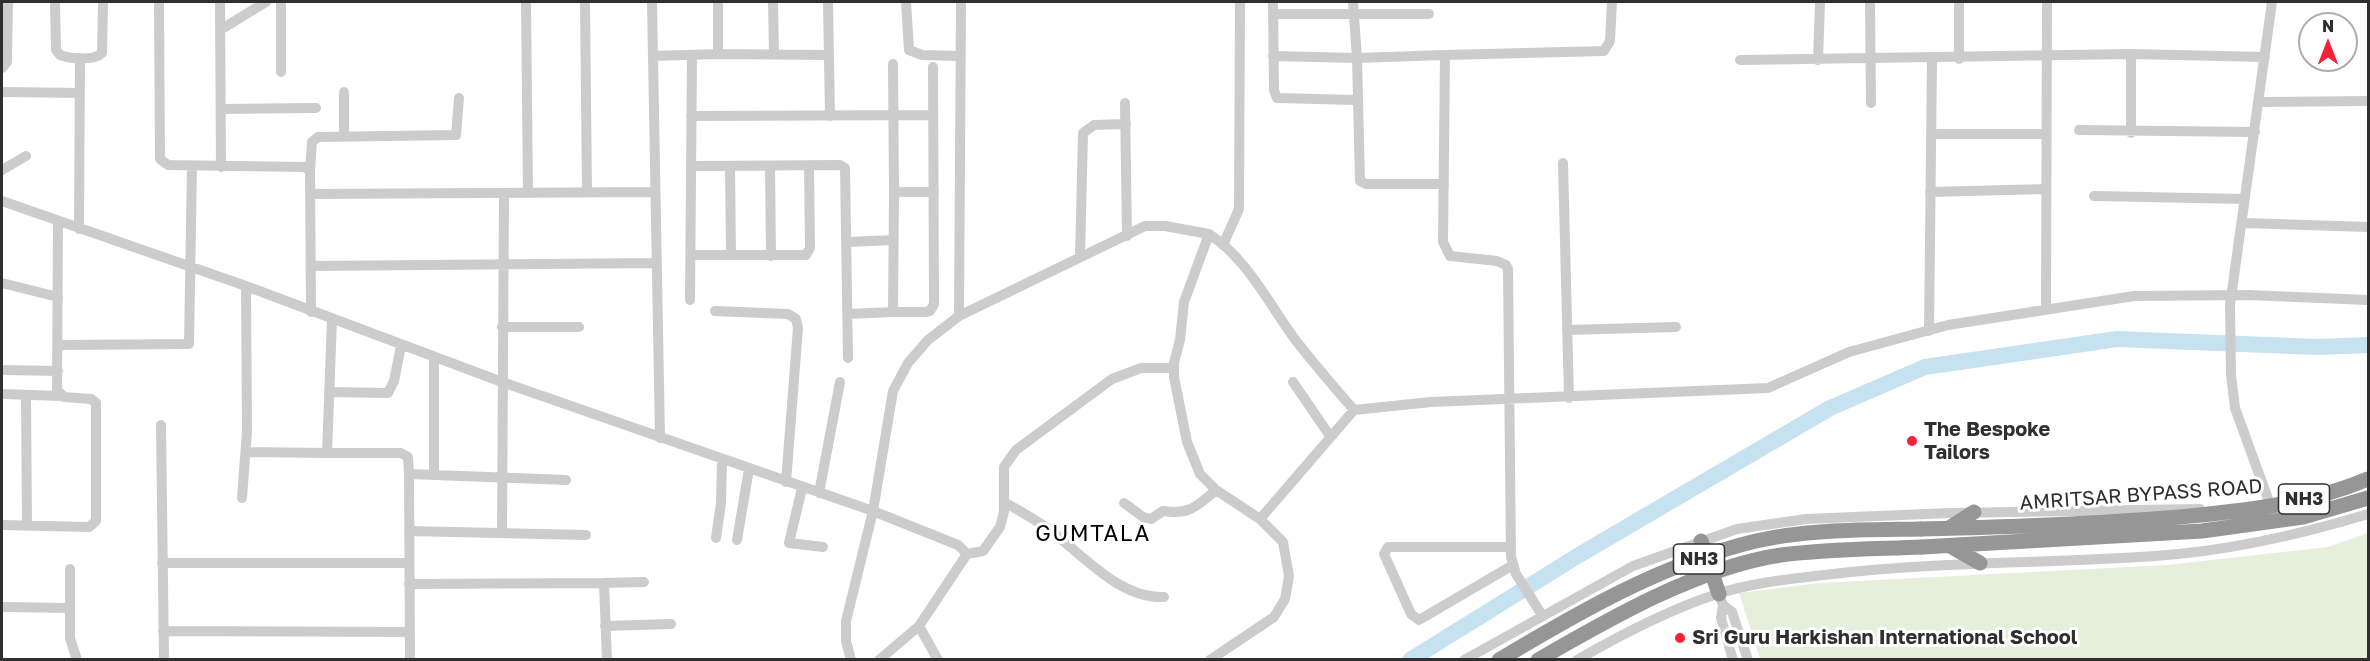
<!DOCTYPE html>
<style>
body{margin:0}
#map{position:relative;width:2370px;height:661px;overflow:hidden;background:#fff;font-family:"Golos Text",sans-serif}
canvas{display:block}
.frame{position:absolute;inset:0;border:3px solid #2f2f2f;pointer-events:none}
.north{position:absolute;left:2298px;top:12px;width:60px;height:60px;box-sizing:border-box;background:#fff;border:2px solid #acacac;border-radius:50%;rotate:0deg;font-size:16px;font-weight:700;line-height:24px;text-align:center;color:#2f2f2f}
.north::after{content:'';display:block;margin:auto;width:21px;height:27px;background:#f7213a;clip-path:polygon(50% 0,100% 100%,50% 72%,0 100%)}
</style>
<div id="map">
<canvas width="2370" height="661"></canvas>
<div class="frame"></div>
<div class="north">N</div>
</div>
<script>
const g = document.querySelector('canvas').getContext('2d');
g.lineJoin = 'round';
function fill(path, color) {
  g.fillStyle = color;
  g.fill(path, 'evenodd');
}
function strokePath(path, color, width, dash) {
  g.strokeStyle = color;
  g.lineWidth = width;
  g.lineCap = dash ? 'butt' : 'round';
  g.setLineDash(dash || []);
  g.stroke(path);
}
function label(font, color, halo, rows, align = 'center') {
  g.font = font + ' "Golos Text",sans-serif';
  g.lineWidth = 6;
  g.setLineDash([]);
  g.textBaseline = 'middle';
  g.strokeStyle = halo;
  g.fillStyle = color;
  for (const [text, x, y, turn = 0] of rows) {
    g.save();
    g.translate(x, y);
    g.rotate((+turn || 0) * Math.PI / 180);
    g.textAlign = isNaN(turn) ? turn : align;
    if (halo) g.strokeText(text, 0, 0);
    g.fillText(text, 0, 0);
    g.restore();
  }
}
const green = new Path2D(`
 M2368 533V659H1760L1739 593 1820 583 2167 565 2328 547Z`);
const river = new Path2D(`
 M1410 660 1579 555 1830 408 1925 367 2117 339 2318 347 2368 345`);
const minor = new Path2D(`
 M55 2 56 50 60 55C71 59 94 61 102 53L103 2
 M159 2 160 159 168 165 305 167 310 171 311 312
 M220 2 221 167
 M526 2 528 193
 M585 2 587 192
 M652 2 660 438
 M718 2V54L829 55
 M773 2 774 54
 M828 2 830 116
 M906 2 909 50 922 55 959 56
 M1273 2 1274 90 1277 98 1357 100
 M1353 2 1357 58 1445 55 1443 242 1450 256 1497 261 1506 265 1508 269 1511 557 1516 574 1542 615
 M1870 2 1871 103
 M1273 14H1429
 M220 30 266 2
 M2131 54V133
 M1445 55 1604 51 1610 41 1612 2
 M653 56 718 54
 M1273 56 1357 58 1360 181 1366 184H1444
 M1959 59V2
 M1740 60 2131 54 2265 57
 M1818 60 1820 2
 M893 64 894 192
 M2 68 7 62 8 2
 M281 72V2
 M2 92 80 93
 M2259 102 2368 101
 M1125 103 1127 236
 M221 109 316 108
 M691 116 933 115
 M2079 130 2255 132
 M1932 134H2046
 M344 136V92
 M1563 163 1569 398
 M691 166 840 165 845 168 848 358
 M730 166 731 255
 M770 166 771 256
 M2 170 26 156
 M310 171 312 142 318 137 456 135 459 98
 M1930 192 2046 189
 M312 194 655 192
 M2094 196 2245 199
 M2 201 246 286 502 382 873 511 958 545 967 554 919 626 938 660
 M2243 223 2368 227
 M79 229 80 58
 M847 242 893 240
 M1223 245 1239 209 1240 2
 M691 255H806L810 248 809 165
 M1080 257 1083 133 1094 125 1126 124
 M311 266 656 263
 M2 283 58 297
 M690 300 692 55
 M2046 309 2047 2
 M715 311 788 314 796 319 798 328 786 482
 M893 312H925L930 311 934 304 933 67
 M848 314 893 312 894 192H934
 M959 316 961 2
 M332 319 327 453H401L408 457 409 474
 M502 327H579
 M1567 330 1676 327
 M1929 331 1932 59
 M58 345 189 344 192 166
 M2 370 58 371
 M1293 382 1330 436
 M329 392 388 393 394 381 401 346
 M2 394 61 396
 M26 395 27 526
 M161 425 164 660
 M246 452 327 453
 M434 474V358
 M802 488 789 543 823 547
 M819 493 840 382
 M242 498 247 431 246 286
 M1004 502C1020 511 1037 520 1051 531 1084 556 1120 599 1164 597
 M1124 503 1143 517 1151 519 1163 511C1189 515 1196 507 1216 490
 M2271 507 2235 408 2231 375 2230 305 2272 2
 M1260 519 1354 410
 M2 525 89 527 96 521V403L91 399 64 397 57 390 58 221
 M409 531 586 535
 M502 533 504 194
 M716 538 721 503 722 460
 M737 540 749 469
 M1511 547H1388L1384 554 1411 614 1419 620 1513 565
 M967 554 983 551 1000 527 1004 512V467L1016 450 1112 379 1141 368H1173
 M162 563H409
 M70 569V638L77 660
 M604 583 644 582
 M409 584 604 583 607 660
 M1719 594 1723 605 1721 618 1733 660
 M1723 605 1732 612 1748 660
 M4 607 69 608
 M605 626 671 624
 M163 631 409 632
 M410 660 409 474 566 480
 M851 660 846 641V621L873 511 893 391 908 363 928 340 959 316 1145 226H1165L1209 234
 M879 660 919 626
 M1210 660 1274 617 1285 599 1289 576 1283 542 1260 519 1216 490 1200 474 1187 442 1174 377V363L1180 340 1184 302 1209 234C1247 258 1270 306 1297 342 1315 365 1334 387 1354 410L1431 402 1768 388 1849 352 1948 325 2134 296 2248 295 2368 300
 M1464 660 1633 566 1737 529 1806 519 1950 513 2200 509
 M1577 660C1622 634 1668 610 1717 594 1751 583 1789 579 1824 575 1934 561 2045 564 2155 556 2228 551 2299 535 2368 514`);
const highway = new Path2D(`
 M1949 528 1974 512
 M1921 529C2011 527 2101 524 2190 516 2251 510 2312 503 2368 479
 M1701 541 1719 594
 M1950 546 1980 563
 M1922 547 2202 531 2303 517 2368 498`);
const highwayBridge = new Path2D(`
 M1499 660C1579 612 1664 563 1756 541 1809 529 1867 530 1921 529
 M1538 660C1609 619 1699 567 1781 555 1827 549 1876 549 1922 547`);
const markers = [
 [1912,441,6,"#f7213a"],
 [1680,638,6,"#f7213a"]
];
const shields = [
 [2304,499,51],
 [1699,559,51]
];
const shieldNames = [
 ["NH3",2304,499],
 ["NH3",1699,559]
];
const poiNames = [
 ["The Bespoke",1924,430],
 ["Tailors",1924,453],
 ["Sri Guru Harkishan International School",1692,638]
];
const streetNames = [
 ["AMRITSAR BYPASS ROAD",2141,495,-4]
];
const quarterNames = [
 ["GUMTALA",1093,534]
];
fill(green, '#e6eedc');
strokePath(river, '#c6e1ef', 16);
strokePath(minor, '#ccc', 10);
strokePath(highway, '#969696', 15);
strokePath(highwayBridge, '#969696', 15);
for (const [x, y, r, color] of markers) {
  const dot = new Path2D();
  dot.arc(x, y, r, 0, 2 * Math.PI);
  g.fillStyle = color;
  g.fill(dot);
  strokePath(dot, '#fff', 2);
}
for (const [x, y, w] of shields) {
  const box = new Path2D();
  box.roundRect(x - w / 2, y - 15, w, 30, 4.5);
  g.fillStyle = '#fff';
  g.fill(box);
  strokePath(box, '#2f2f2f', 1.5);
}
label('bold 18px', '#2f2f2f', null, shieldNames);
label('bold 20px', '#2f2f2f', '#fff', poiNames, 'left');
label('20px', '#2f2f2f', '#fff', streetNames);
g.letterSpacing = '1.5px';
label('22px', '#000', '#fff', quarterNames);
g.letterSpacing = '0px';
</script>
